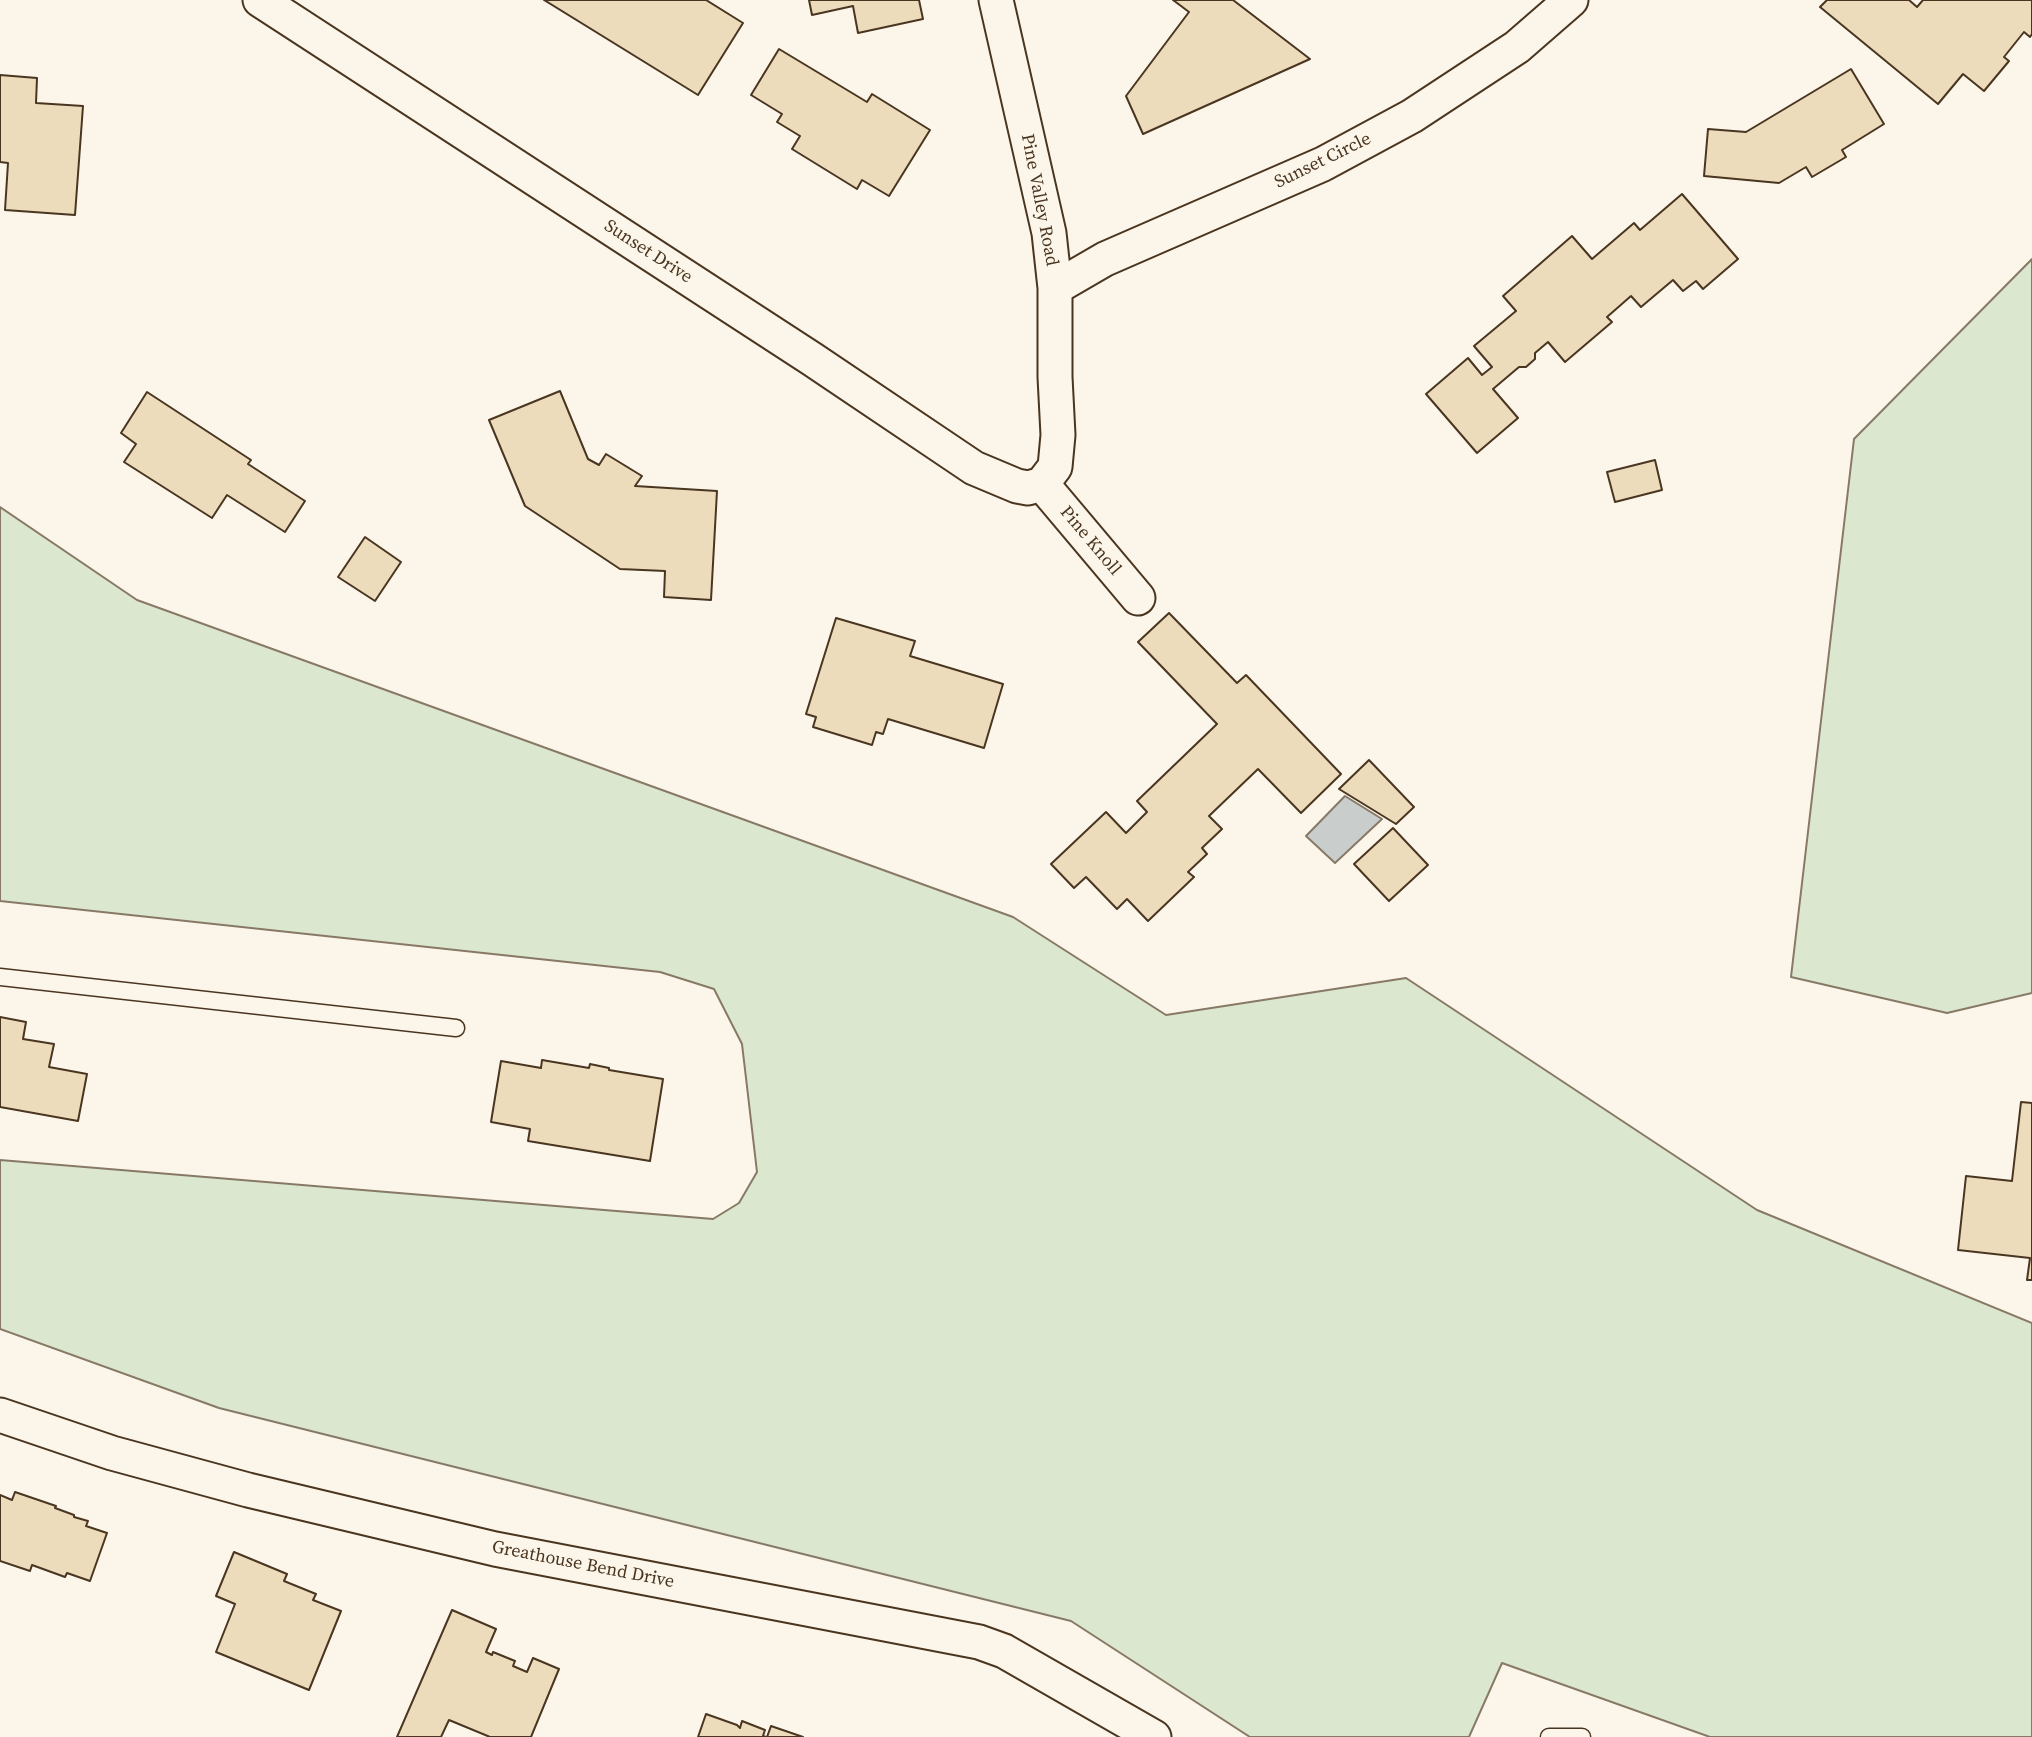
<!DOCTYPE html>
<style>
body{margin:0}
canvas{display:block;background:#fbf6e9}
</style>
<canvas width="2032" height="1737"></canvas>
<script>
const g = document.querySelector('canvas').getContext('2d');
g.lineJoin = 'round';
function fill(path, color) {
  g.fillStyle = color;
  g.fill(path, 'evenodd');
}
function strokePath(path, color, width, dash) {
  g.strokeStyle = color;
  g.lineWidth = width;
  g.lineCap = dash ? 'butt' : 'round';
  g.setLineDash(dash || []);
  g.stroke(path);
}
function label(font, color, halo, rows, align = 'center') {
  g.font = font + ' "Source Serif 4",serif';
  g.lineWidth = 5;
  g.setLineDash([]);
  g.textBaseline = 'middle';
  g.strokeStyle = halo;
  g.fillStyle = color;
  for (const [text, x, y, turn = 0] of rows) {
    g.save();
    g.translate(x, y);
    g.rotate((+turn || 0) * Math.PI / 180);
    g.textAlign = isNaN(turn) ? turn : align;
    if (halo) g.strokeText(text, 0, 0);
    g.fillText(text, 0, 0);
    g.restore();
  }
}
const green = new Path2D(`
 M2032 259V993L1947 1013 1791 977 1854 439Z
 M0 507 137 600 1013 917 1166 1015 1406 978 1757 1210 2032 1323V1737H1710L1502 1663 1469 1737H1250L1071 1621 219 1408 0 1329V1160L713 1219 739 1203 757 1172 742 1044 714 989 660 972 0 901Z`);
const water = new Path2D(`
 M1345 796 1382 819 1335 863 1306 836Z`);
const building = new Path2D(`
 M544 0H706L743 23 698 95Z
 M809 0H919L923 19 858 33 853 6 812 15Z
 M1173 0H1233L1310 59 1143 134 1126 96 1189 12Z
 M1827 0H1909L1917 7 1923 0H2032V34L2030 37 2024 32 2004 57 2009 61 1984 91 1963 74 1938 104 1820 7Z
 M779 49 867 102 872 94 930 130 889 196 862 180 857 189 792 149 800 136 777 122 782 114 751 95Z
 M1851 69 1884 124 1842 150 1846 157 1812 177 1806 167 1779 183 1704 176 1708 129 1746 132Z
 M0 75 37 78 36 103 83 106 75 215 5 210 8 163 0 162Z
 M1682 194 1738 259 1703 289 1696 281 1683 291 1673 280 1641 307 1631 296 1607 317 1612 322 1565 362 1548 342 1535 353V359L1526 367H1519L1493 389 1518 418 1477 453 1426 394 1468 358 1482 375 1492 367 1474 346 1516 311 1503 296 1572 236 1592 259 1634 223 1640 230Z
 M560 391 588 459 599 465 606 454 642 476 635 486 717 491 711 600 664 597 665 571 620 569 525 506 489 420Z
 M147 392 251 460 248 464 305 501 285 532 227 495 212 518 124 462 136 444 121 433Z
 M1655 460 1662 490 1615 502 1607 472Z
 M365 537 401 562 375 601 338 577Z
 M1169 613 1237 683 1246 675 1341 774 1301 813 1258 769 1209 816 1222 829 1202 848 1207 854 1188 872 1194 877 1148 921 1127 899 1117 909 1086 877 1074 888 1051 864 1106 812 1126 833 1147 812 1137 801 1217 724 1138 642Z
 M836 618 915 641 910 656 1003 684 984 748 888 719 883 734 876 732 872 745 813 727 816 717 806 714Z
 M1369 760 1414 807 1396 824 1339 789Z
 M1393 828 1428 865 1389 901 1354 864Z
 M0 1017 26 1022 23 1039 54 1044 49 1067 87 1074 78 1121 0 1107Z
 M542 1060 589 1068 590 1064 609 1068V1070L663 1079 650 1161 528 1141 530 1129 491 1122 501 1061 541 1068Z
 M2021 1102 2032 1103V1280H2027L2030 1258 1958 1250 1966 1176 2012 1181Z
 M15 1492 56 1506 55 1508 74 1515V1517L88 1521 86 1526 107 1533 90 1581 67 1573 65 1577 32 1565 30 1571 0 1561V1495L12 1500Z
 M234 1552 287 1574 284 1581 316 1594 313 1600 341 1611 309 1690 216 1652 235 1604 216 1596Z
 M452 1610 496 1629 486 1652 492 1655 493 1652 515 1661 513 1666 527 1672 533 1658 559 1669 531 1737H490L449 1720 441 1737H397Z
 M706 1714 737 1725 740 1728 742 1721 765 1730 763 1736 766 1737H698Z
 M771 1726 803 1737H767Z`);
const lane = new Path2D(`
 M0 977 456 1028
 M1549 1737H1582`);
const street = new Path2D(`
 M260 0 812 359 974 468 1017 486 1028 488 1042 484
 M996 0 1049 233 1055 288V377L1058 435 1055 467 1042 484
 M1055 288 1105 259 1323 164 1412 116 1517 47 1571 0
 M1042 484 1138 598
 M0 1415 112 1453 248 1490 495 1549 979 1642 1004 1651 1154 1737`);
const streetNames = [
 ["Sunset Circle",1323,161,-26],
 ["Pine Valley Road",1039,200,79],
 ["Sunset Drive",648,252,33],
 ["Pine Knoll",1090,541,50],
 ["Greathouse Bend Drive",583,1565,11]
];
fill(green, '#dce7d0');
strokePath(green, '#887966', 2);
fill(water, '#c9cecd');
strokePath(water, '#887966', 2);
fill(building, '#ecdcbc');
strokePath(building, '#4a3520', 2);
strokePath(lane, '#4a3520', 19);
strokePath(street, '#4a3520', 37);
strokePath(lane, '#fbf6e9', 16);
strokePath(street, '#fbf6e9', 33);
label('18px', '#4a3520', '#fbf6e9', streetNames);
</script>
